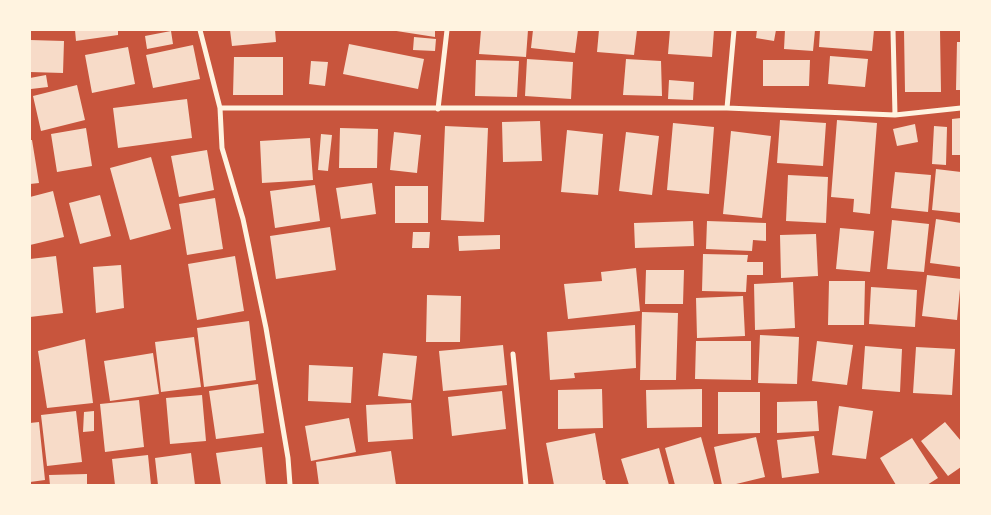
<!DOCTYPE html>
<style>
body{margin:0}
#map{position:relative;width:991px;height:515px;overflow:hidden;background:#c8553d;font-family:Barlow,sans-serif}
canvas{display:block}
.frame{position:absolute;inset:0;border:31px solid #fff3e0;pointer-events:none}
</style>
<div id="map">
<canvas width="991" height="515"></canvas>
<div class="frame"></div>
</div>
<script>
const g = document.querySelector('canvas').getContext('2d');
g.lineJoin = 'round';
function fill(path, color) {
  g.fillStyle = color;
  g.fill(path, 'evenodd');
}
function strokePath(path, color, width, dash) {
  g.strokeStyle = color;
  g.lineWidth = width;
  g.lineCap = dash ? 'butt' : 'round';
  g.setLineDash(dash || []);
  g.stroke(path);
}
const building = new Path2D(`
 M75 30H118V35L76 41Z
 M230 30H275L276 42 232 46Z
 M390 30H435V37Z
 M481 30H528L526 57 479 54Z
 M533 30H578L575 53 531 48Z
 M599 30H637L634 55 597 52Z
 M670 30H714L712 57 668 54Z
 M757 30H776L774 41 756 38Z
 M785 30H815L813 51 784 49Z
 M820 30H874L872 51 819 47Z
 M904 30H940L941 92H905Z
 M171 31 173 44 147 49 145 36Z
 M414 37 436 39 435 51 413 50Z
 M30 40 64 41 63 73 30 72Z
 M957 42H961V90H956Z
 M349 44 424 59 418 89 343 74Z
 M193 45 200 79 153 88 146 55Z
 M128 47 135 84 92 93 85 55Z
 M830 56 868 59 865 87 828 84Z
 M234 57H283V95H233Z
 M527 59 573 62 571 99 525 96Z
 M626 59 661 61 662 96 623 95Z
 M476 60 519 61 517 97 475 96Z
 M763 60H810L809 86H763Z
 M311 61 328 62 325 86 309 84Z
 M46 75 48 87 31 89 30 78Z
 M669 80 694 82 693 100 668 99Z
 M77 85 85 120 41 131 33 96Z
 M187 99 192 138 118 148 113 108Z
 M961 118V155H952V119Z
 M780 120 826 123 823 166 777 163Z
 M837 120 877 123 870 214 853 212 854 199 831 197Z
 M540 121 542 161 503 162 502 122Z
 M673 123 714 127 709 194 667 190Z
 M915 124 918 142 897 146 893 129Z
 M445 126 488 128 484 222 441 220Z
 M934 126 947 127 946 165 932 164Z
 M86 128 92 166 57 172 51 134Z
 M340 128 378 129 377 168H339Z
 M567 130 603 134 598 195 561 192Z
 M731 131 771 136 762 218 723 214Z
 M394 132 421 135 417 173 390 170Z
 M626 132 659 136 652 195 619 191Z
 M321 134 332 135 328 171 318 170Z
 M310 138 313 180 262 183 260 141Z
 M30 140H32L39 183 30 184Z
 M207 150 214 190 179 197 171 156Z
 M151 157 171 229 130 240 110 168Z
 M936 169 961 172V213L932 210Z
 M895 172 931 175 928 212 891 208Z
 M788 175 828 177 826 223 786 221Z
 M372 183 376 214 341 219 336 188Z
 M315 185 320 221 275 228 270 191Z
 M395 186H428V223H395Z
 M53 191 64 237 30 245V197Z
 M100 195 111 236 80 244 69 203Z
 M215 198 223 249 187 255 179 204Z
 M936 219 961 223V267L930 263Z
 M892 220 929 224 924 272 887 269Z
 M693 221 694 246 635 248 634 223Z
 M707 221 766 223V241L753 240 752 251 706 249Z
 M330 227 336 270 276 279 270 236Z
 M840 228 874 231 870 272 836 269Z
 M413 232H430L429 248H412Z
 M816 234 818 276 781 278 780 235Z
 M500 235V249L459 251 458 236Z
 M703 254 748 255 747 262H763V275H747L746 292 702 291Z
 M56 256 63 313 30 317V259Z
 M235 256 244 311 197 320 188 264Z
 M121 265 124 308 96 313 93 267Z
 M636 268 640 311 568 319 564 284 602 281 601 272Z
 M646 270H684L683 304H645Z
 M927 275 961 279 957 320 922 316Z
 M829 281H865L864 325H828Z
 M793 282 795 328 755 330 754 284Z
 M871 287 917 290 915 327 869 324Z
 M427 295 461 296 460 342H426Z
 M743 296 745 336 697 338 696 298Z
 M642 312 678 313 676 380H640Z
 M249 321 256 380 204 387 197 328Z
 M635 325 636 368 574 373 575 378 550 380 547 332Z
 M760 335 799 337 797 384 758 383Z
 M194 337 201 387 161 392 155 342Z
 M85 339 93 403 47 408 38 351Z
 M696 341H751V380L695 379Z
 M817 341 853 345 847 385 812 381Z
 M503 345 507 385 443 391 439 351Z
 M865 346 902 349 900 392 862 389Z
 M916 347 955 349 952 395 913 393Z
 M153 353 159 394 110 401 104 361Z
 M383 353 417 356 412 400 378 396Z
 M309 365 353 367 351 403 308 401Z
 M258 384 264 433 216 439 209 391Z
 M602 389 603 428 558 429V390Z
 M702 389V427L647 428 646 390Z
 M502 391 506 429 452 436 448 397Z
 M718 392H760V433L718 434Z
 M202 395 206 441 170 444 166 398Z
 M139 400 144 447 105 452 100 404Z
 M817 401 819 431 777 433V402Z
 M411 403 413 439 368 442 366 405Z
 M839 406 873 411 866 459 832 455Z
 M76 411 82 462 47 466 41 415Z
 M94 411V431L83 432 84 412Z
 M349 418 356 452 311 461 305 426Z
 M39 422 45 480 30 482V423Z
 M945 422 961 441V467L948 476 921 441Z
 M595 433 603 480H605L606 485H554L546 443Z
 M814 436 819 473 782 478 777 440Z
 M701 437 714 484 675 485 665 448Z
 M756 437 765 477 732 485H722L714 447Z
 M912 438 938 478 927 485H896L880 458Z
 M262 447 266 485H221L216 453Z
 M659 448 669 485H629L621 459Z
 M391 451 396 485H319L316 462Z
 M191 453 195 485H158L155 458Z
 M148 455 151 485H115L112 459Z
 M87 474V485H50L49 475Z`);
const minor = new Path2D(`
 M200 30 220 108 222 148 243 219 266 328 288 458 290 485
 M893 30 895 115
 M220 108H727L895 115 961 108
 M727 108 734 30
 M438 109 447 30
 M513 354 526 485`);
fill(building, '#f7dbc8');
strokePath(minor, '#fff3e0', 5);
</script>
